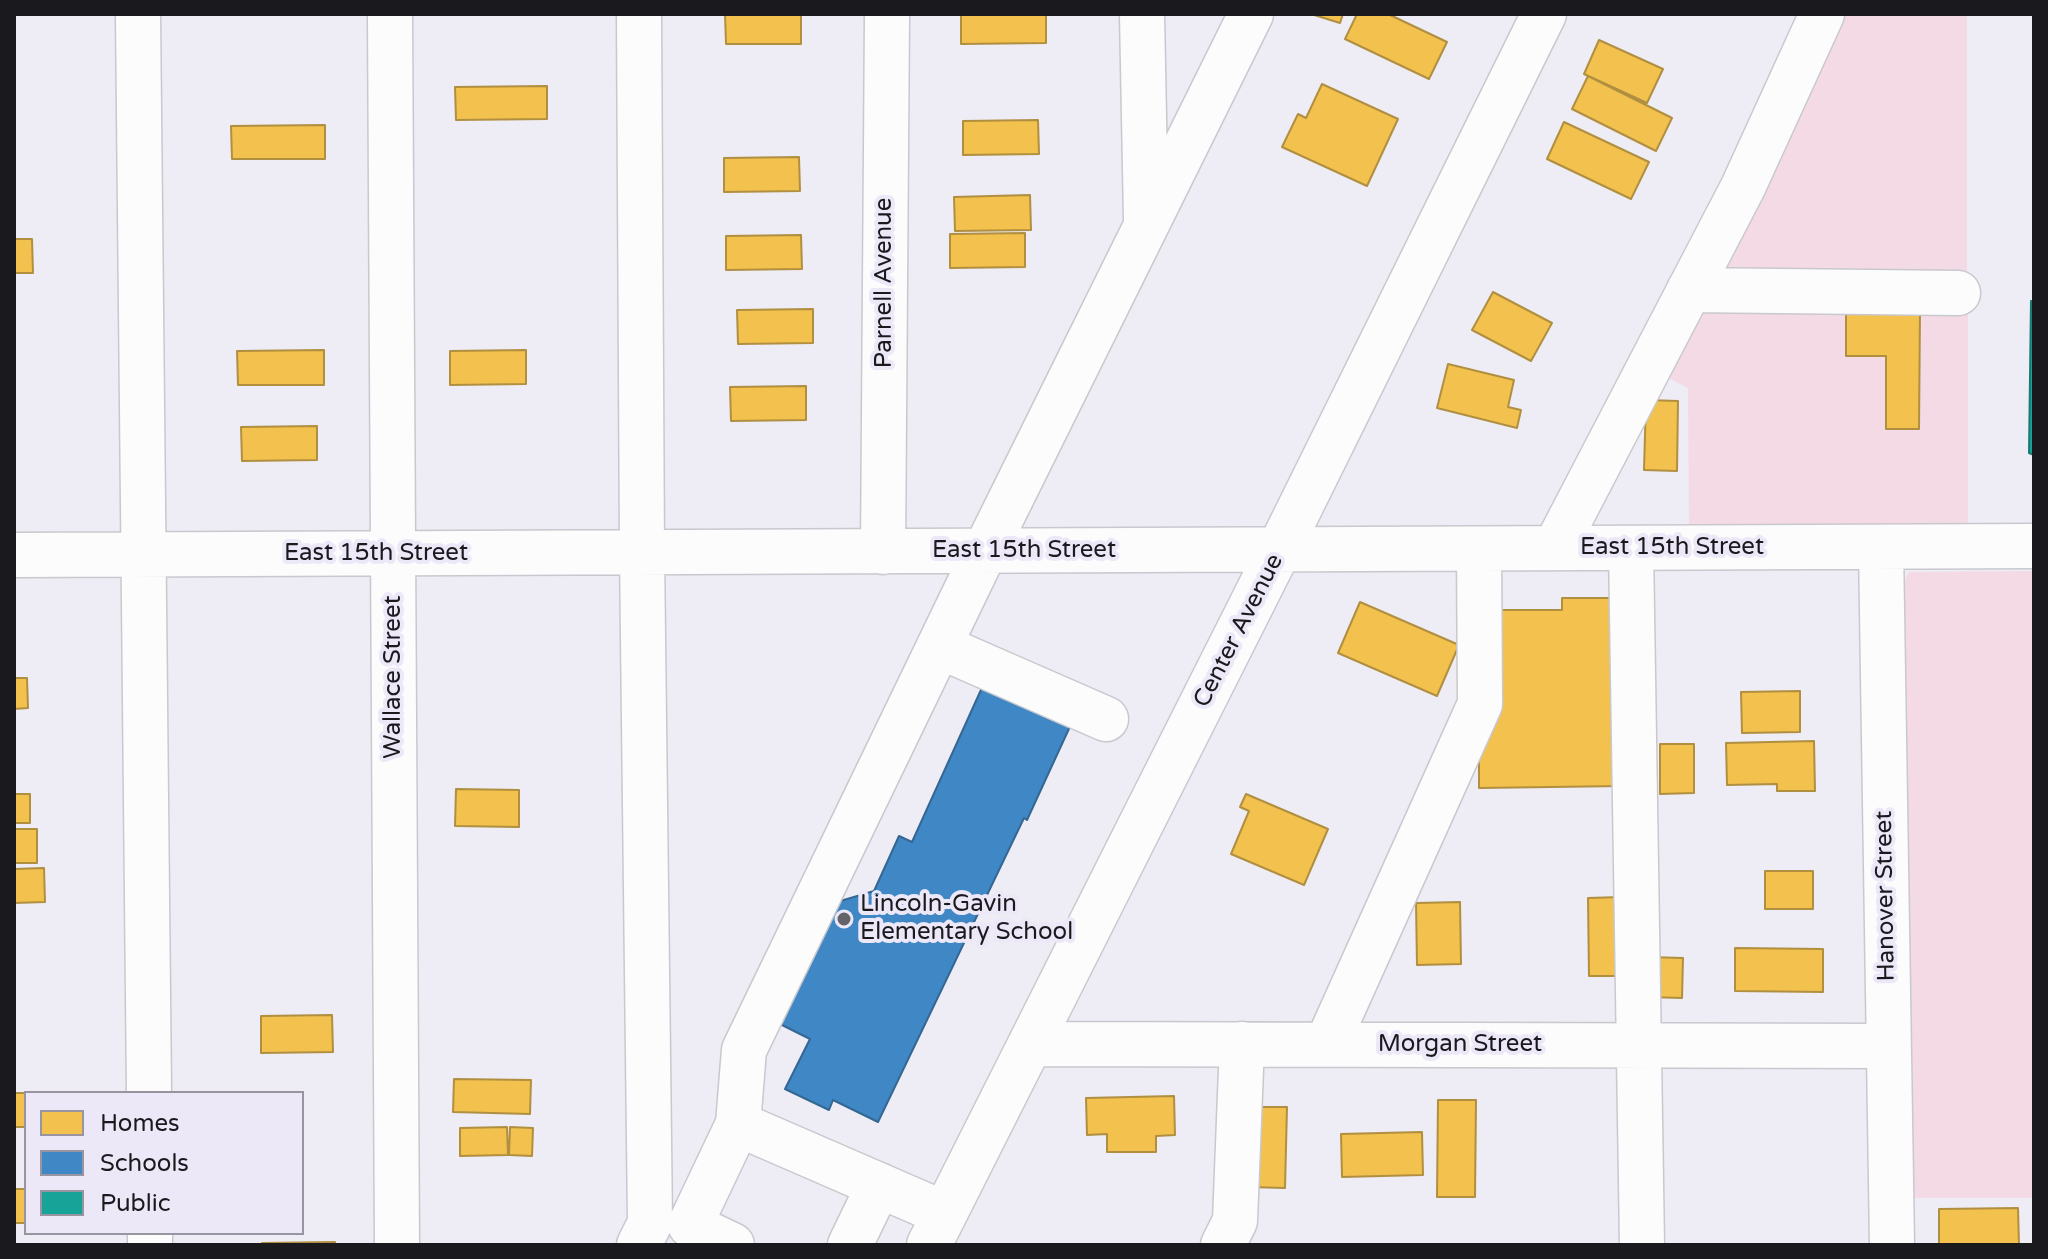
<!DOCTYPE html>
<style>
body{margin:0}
#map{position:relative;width:2048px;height:1259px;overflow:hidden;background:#eeecf4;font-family:"Varela Round",sans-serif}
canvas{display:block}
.frame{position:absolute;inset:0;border:16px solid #1a191e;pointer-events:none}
.legend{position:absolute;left:24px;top:1091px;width:280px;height:144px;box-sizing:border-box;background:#ece8f8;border:2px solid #9895a1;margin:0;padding:10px 14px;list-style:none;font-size:24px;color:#1a191e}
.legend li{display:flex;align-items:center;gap:16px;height:40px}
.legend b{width:40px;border:2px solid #9895a1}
</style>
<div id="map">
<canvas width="2048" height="1259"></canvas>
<div class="frame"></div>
<ul class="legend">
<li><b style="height:22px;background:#f2c14e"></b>Homes</li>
<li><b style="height:22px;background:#3f88c5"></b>Schools</li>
<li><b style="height:22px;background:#17a398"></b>Public</li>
</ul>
</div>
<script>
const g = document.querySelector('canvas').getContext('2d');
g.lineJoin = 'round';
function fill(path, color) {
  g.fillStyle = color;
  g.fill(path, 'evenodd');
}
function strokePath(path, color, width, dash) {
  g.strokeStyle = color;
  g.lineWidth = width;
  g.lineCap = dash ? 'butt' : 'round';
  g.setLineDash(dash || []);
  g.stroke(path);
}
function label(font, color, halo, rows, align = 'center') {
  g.font = font + ' "Varela Round",sans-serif';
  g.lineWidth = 8;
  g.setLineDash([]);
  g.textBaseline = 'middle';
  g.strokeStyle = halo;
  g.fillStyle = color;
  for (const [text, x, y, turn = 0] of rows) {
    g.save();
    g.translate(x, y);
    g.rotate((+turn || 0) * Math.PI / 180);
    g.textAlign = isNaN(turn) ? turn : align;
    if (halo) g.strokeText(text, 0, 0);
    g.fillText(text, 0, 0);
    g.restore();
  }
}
const green = new Path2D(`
 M1833 14H1967V279H1715Z
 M1697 302 1968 304V525L1689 524 1688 388 1663 375Z
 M2034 571V1198H1910L1903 585 1909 572Z`);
const homes = new Path2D(`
 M725 14H801V44H726Z
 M961 14H1046V43L961 44Z
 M1311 14H1343L1340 23Z
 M1357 14H1388L1447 42 1429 79 1345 39Z
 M1599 40 1663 69 1647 103 1584 74Z
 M1588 76 1672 118 1656 151 1572 109Z
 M1322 84 1398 119 1367 186 1282 147 1298 114 1306 118Z
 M547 86V119L456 120 455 87Z
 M1038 120 1039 154 963 155V121Z
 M1564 122 1649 162 1631 199 1547 159Z
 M325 125V159H232L231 126Z
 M799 157 800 191 724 192V158Z
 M1030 195 1031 230 955 231 954 197Z
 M1025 233V267L950 268V234Z
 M801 235 802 269 726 270V236Z
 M14 239H32L33 273H14Z
 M1493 292 1552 323 1531 361 1472 330Z
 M813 309V343L738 344 737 310Z
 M1846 310H1920L1919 429H1886V356H1846Z
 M324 350V385H238L237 351Z
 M526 350V384L450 385V351Z
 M1448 364 1514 380 1508 407 1521 410 1517 428 1437 408Z
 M806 386V420L731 421 730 387Z
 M1646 400 1678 401 1677 471 1644 470Z
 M317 426V460L242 461 241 427Z
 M1562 598H1621L1623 786 1479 788V705L1500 610H1562Z
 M1360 602 1459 645 1437 696 1338 653Z
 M14 678H27L28 708 14 709Z
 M1800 691V732L1742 733 1741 692Z
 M1814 741 1815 791H1777V784L1727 785 1726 743Z
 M1660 744H1694V793L1660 794Z
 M456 789 519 790V827L455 826Z
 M14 794H30V823H14Z
 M1246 794 1328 829 1304 885 1231 854 1249 811 1240 807Z
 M14 829H37V863H14Z
 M44 868 45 902 14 903V869Z
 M1765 871H1813V909H1765Z
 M1622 897 1623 976H1589L1588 898Z
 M1460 902 1461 964 1417 965 1416 903Z
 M1735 948 1823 949V992L1735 991Z
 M1648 957 1683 958 1682 998 1647 997Z
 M332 1015 333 1052 261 1053V1016Z
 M454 1079 531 1080 530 1114 453 1112Z
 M14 1093H45H26V1127H14Z
 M1174 1096 1175 1135 1156 1136V1152H1107V1134L1087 1135 1086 1098Z
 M1438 1100H1476L1475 1197H1437Z
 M1250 1107H1287L1285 1188 1248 1187Z
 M507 1127 508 1155 460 1156V1128Z
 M510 1127 533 1128 532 1156 509 1155Z
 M1422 1132 1423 1175 1342 1177 1341 1134Z
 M14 1189H26V1223H14Z
 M2018 1208 2019 1245H1939V1209Z
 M335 1242V1245H262V1243Z`);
const schools = new Path2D(`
 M985 681 1073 720 1027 820 1024 818 878 1122 833 1100 829 1110 785 1089 810 1039 778 1023 837 902 874 891 899 836 912 842Z`);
const public = new Path2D(`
 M2031 301H2034V455L2029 453Z`);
const minor = new Path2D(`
 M138 14 149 1093
 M390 14 397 1245
 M639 14 642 553 650 1223 639 1245
 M1142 14 1146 220
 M1689 290 1958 293
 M1881 547 1892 1245
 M1555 548 1743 187 1822 14
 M1631 548 1642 1245
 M883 552 887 14
 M14 555 2034 546
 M939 646 1106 719
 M1032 1044 1888 1046
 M1327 1044 1480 704 1479 549
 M738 1124 943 1213
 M150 1233V1245
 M732 1245 690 1225 738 1124 744 1050 985 551 1251 14
 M850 1245 879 1185
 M929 1245 1279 550 1544 14
 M1223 1245 1235 1221 1242 1044`);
const markers = [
 [844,919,8,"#646369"]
];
const streetNames = [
 ["Parnell Avenue",885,283,-90],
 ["East 15th Street",1672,548],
 ["East 15th Street",1024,551],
 ["East 15th Street",376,554],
 ["Center Avenue",1239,631,-63],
 ["Wallace Street",394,677,-90],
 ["Hanover Street",1886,896,-91],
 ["Morgan Street",1460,1045]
];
const poiNames = [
 ["Lincoln-Gavin",860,905],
 ["Elementary School",860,933]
];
fill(green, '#f3dae4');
fill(homes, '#f2c14e');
strokePath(homes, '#b18f40', 2);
fill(schools, '#3f88c5');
strokePath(schools, '#346793', 2);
fill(public, '#17a398');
strokePath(public, '#187a73', 2);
strokePath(minor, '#c9c8ce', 47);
strokePath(minor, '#fcfcfd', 44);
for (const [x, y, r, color] of markers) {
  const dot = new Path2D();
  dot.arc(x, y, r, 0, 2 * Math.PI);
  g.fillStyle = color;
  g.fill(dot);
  strokePath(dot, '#ece8f8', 3);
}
label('24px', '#1a191e', '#ece8f8', streetNames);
label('24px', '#1a191e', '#ece8f8', poiNames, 'left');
</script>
